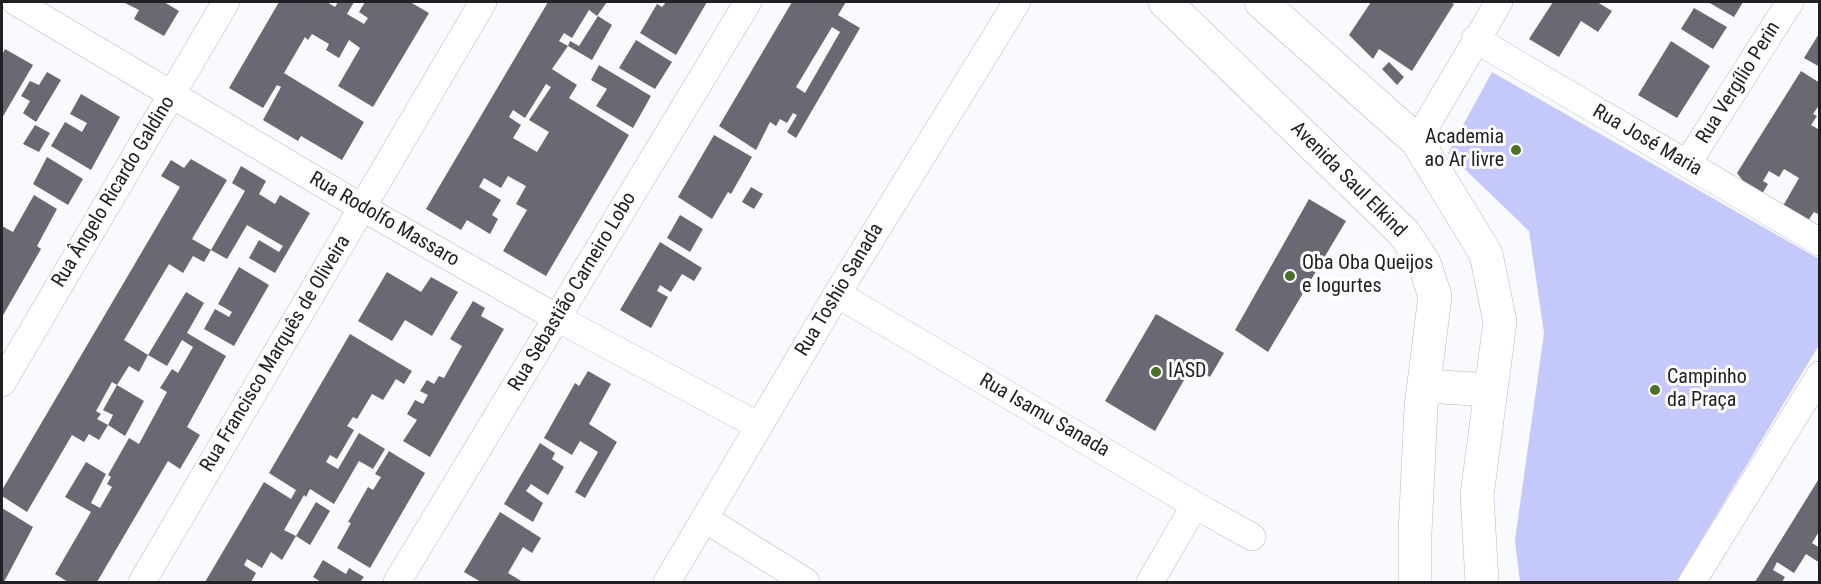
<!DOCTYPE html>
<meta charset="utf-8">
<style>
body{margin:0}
#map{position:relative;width:1821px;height:584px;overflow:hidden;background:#f9fafe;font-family:"Roboto Condensed",sans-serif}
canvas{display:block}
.frame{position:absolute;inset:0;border:3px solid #212125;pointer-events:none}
</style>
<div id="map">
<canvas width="1821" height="584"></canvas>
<div class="frame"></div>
</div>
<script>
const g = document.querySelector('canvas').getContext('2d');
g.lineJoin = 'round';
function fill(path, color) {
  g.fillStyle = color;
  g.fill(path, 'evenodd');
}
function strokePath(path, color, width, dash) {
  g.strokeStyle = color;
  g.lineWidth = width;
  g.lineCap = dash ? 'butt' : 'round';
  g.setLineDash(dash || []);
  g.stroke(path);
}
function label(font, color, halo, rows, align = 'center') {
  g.font = font + ' "Roboto Condensed",sans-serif';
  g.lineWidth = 6;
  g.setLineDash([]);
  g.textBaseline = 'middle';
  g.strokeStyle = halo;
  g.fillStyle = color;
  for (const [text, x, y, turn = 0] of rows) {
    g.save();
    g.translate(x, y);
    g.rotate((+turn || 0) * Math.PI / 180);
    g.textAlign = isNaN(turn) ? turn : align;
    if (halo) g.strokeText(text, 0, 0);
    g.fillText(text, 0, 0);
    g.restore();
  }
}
const green = new Path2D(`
 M1492 72 1819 259V345L1676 582H1520L1515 540 1544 333 1529 231 1448 153Z`);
const building = new Path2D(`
 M123 2H164L179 11 164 36 134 19 139 10Z
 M279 2H327L335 7 338 2H354L347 14 364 24 368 18 359 12 365 2H410L429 13 373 107 338 86 360 48 349 40 339 58 326 50 329 44 312 34 308 40 305 37 284 73 364 122 342 160 301 136 298 141 263 120 281 87 277 85 263 108 229 88Z
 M548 2H607L597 16 589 10 572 38 564 33 559 41 568 46 552 69 577 85 569 98 629 135 546 276 503 251 527 210 516 204 526 186 508 176 501 188 484 178 479 187 501 200 492 215 498 219 490 234 467 220 461 230 426 209ZM546 84 551 87 529 120 549 132 537 152 513 138 521 125 509 117 513 110 525 118Z
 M666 2H707L676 55 640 33 657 4 662 7Z
 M792 2H846L838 15 860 28 796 138 787 132 797 115 793 113 787 123 780 119 776 126 770 122 756 150 719 126ZM832 27 840 32 805 93 796 87Z
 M1371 2H1449L1454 4 1412 71 1379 49 1373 59 1349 35Z
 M1553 2H1597L1612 11 1598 32 1581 21 1559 57 1529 39Z
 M1708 2H1743L1734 17Z
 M1694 8 1727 27 1713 49 1681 29Z
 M598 16 612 25 592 60 568 46 570 41 579 46Z
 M1820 32V67L1804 58Z
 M636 40 672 62 655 89 619 68Z
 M1671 41 1710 66 1677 118 1638 95Z
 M5 49 33 65 2 118V55Z
 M1389 62 1404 77 1397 85 1382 69Z
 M599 65 651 96 633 128 596 106 607 89 591 80Z
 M1801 71 1820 83V104L1813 114 1817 116 1811 125 1820 130V215L1814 212 1807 222 1783 206 1799 178 1784 169 1779 177 1769 171 1763 181 1768 184 1762 194 1743 181 1737 173Z
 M47 72 61 80 36 122 23 113 30 101 21 96 30 81 39 85Z
 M81 94 120 117 91 170 51 146 65 122 82 132 87 123 70 114Z
 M35 125 50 133 39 152 23 144Z
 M714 135 752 157 731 194 728 192 712 219 678 197Z
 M47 157 83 179 68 205 33 184Z
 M191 159 227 180 192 239 211 250 204 262 193 256 183 273 169 264 124 340 148 355 139 372 129 366 117 385 144 401 125 436 108 425 113 415 103 410 117 385 112 382 96 411 101 414 97 419 108 425 99 440 89 434 84 442 72 435 27 512 2 496V490L180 187 161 176 171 160 184 168Z
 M241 166 266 181 259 194 275 204 280 195 310 213 275 273 249 258 259 240 279 252 283 246 247 225 227 259 211 250 245 191 232 183Z
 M751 187 763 194 754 209 742 202Z
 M34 195 57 209 37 246 41 249 2 317V226L13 232Z
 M1309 199 1346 221 1268 352 1235 330Z
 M680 215 703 229 690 252 667 238Z
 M660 242 702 268 694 281 682 274 671 292 660 285 657 291 668 297 651 328 620 310Z
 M239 267 269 285 234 346 204 329 215 309 229 317 232 312 218 304Z
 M387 272 421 292 431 277 458 292 432 336 405 320 392 341 358 321Z
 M186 292 204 303 187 333 226 356 187 427 200 435 180 469 168 461 97 582H68L55 574 91 512 65 497 86 462 106 474 91 503 100 508 112 487 107 484 111 477 108 475 129 438 139 444 167 392 160 388 172 369 178 373 193 347 182 340 167 366 148 355Z
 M473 301 485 308 481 316 504 329 430 457 403 441 417 420 407 414 415 400 423 404 428 395 420 391 427 380 434 384 439 376 444 378 462 346 450 339Z
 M1156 314 1224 353 1210 377 1192 366 1155 431 1105 401Z
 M350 334 412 371 404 384 396 379 383 400 372 394 357 419 353 417 347 426 354 430 337 459 330 455 326 462 338 469 359 433 385 449 373 469 359 461 334 504 310 489 306 497 304 495 284 530 296 536 282 560 271 552 262 568 247 559 244 565 256 573 251 582H205L264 482 291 499 296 490 269 473Z
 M588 371 611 384 589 424 617 442 585 498 575 492 598 452 580 441 572 455 544 438 575 383 579 386Z
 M540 443 555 453 552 459 564 467 548 495 531 484 526 491 543 503 533 522 504 504Z
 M389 451 425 473 370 568 337 548 351 523 348 522 368 487 373 490 381 477 375 474Z
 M1820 477V530L1812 543 1820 548V563L1806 554 1794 573 1777 562 1773 570 1785 577 1782 582H1755Z
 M316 502 330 511 310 545 296 536Z
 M2 508 33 527 4 582H2Z
 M500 512 541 538 532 553 523 547 508 573 523 582H504L501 581 500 582H481L464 572Z
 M323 560 346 574 349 568 364 577 360 582H321L313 577Z`);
const minor = new Path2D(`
 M16 2 363 208 557 318 759 426
 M1475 39 1820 242
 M1417 141 1499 2
 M1687 164 1790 2
 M837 294 1195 505 1252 537
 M2 383 226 2
 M705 519 806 582
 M142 582 483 2
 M397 582 748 2
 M667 582 837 294 1017 2
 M1150 582 1195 505
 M1692 582 1820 375`);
const secondary = new Path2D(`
 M1165 2 1404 233 1424 263 1435 296 1421 407 1415 533V582
 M1261 2 1417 141 1486 254 1500 322 1477 495 1482 582
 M1425 386 1491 390`);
const markers = [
 [1516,150,6,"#4d7028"],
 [1290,276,6,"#4d7028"],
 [1156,372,6,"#4d7028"],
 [1655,390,6,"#4d7028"]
];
const streetNames = [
 ["Rua Vergílio Perin",1739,83,-58],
 ["Rua José Maria",1647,141,30],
 ["Avenida Saul Elkind",1348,180,45],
 ["Rua Ângelo Ricardo Galdino",114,192,-59],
 ["Rua Rodolfo Massaro",384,220,30],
 ["Rua Toshio Sanada",840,290,-59],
 ["Rua Sebastião Carneiro Lobo",573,292,-59],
 ["Rua Francisco Marquês de Oliveira",276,354,-59],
 ["Rua Isamu Sanada",1044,416,30]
];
const poiNames = [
 ["Academia",1504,138,"right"],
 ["ao Ar livre",1504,161,"right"],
 ["Oba Oba Queijos",1302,264],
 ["e Iogurtes",1302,287],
 ["IASD",1168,372],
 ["Campinho",1667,378],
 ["da Praça",1667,401]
];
fill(green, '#c5c8fa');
fill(building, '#686972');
strokePath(minor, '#b6b7c1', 28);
strokePath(secondary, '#b6b7c1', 34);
strokePath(minor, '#fff', 27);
strokePath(secondary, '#fff', 33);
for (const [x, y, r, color] of markers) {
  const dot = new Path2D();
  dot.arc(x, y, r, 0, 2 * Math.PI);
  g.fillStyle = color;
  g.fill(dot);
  strokePath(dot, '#fff', 2);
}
label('20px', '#212125', '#fff', streetNames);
label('20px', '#212125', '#fff', poiNames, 'left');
</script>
